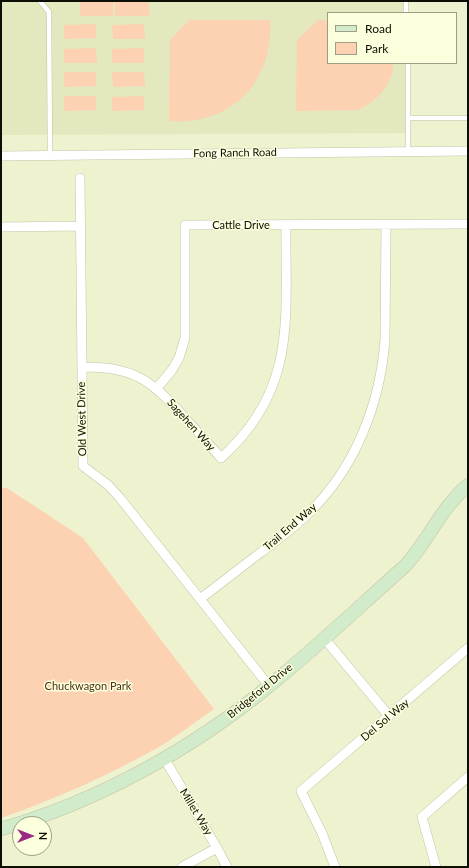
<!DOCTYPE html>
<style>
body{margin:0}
#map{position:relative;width:469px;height:868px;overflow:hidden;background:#eef2cf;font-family:Lato,sans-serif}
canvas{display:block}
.frame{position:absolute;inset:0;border:2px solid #0e0f04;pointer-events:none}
.legend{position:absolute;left:327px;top:12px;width:130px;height:52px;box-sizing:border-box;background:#fbffdc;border:1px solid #9c9f86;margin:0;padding:5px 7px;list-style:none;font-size:12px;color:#0e0f04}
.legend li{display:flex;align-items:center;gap:8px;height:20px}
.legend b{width:20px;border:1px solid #9c9f86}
.north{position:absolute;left:12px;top:816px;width:40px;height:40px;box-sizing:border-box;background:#fbffdc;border:1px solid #9c9f86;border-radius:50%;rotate:90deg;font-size:11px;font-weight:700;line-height:16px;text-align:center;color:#0e0f04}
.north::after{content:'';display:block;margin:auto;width:14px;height:18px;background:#9b2986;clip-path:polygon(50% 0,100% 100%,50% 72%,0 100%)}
</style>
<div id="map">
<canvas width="469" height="868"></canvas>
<div class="frame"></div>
<ul class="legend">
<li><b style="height:5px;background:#d2ebcb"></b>Road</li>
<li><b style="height:11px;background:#fdd2b2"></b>Park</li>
</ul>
<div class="north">N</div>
</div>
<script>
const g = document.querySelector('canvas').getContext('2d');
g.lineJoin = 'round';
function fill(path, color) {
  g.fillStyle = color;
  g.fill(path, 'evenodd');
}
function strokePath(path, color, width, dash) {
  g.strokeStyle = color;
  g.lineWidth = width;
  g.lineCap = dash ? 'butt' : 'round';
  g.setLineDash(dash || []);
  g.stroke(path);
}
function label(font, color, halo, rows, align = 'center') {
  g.font = font + ' Lato,sans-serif';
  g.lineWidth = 3;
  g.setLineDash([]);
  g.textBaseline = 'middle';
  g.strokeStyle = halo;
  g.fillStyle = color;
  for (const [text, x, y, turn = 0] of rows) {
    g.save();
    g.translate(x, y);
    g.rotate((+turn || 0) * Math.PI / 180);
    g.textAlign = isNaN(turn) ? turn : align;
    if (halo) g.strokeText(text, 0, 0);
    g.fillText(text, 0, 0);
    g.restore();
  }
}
const built = new Path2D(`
 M1 1H409V13H328V63H408L406 133 1 135Z`);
const green = new Path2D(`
 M80 1H113V16H80Z
 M115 1H149V16H115Z
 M189 20H270C274 82 231 126 169 121L170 40Z
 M318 20H328V63H393C393 85 377 101 358 110L296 111 297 40Z
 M96 24V38L64 39V25Z
 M144 24 145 39H113L112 25Z
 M96 48 97 63H64V49Z
 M144 48V63H112V49Z
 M64 72H96V86L64 87Z
 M112 72H144L145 86 113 87Z
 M64 96H96V110L64 111Z
 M144 96V110L112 111V97Z
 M1 488H7L83 538 214 709C196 721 178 736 159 747 109 775 56 799 1 818Z`);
const lane = new Path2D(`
 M40 1 49 12 50 155
 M406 1V13
 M408 63V118
 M408 151V118H468`);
const street = new Path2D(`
 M1 156 468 151
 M80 178 83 466 108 485 120 498 269 686
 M1 227 81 226
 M82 367C132 366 152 380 184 417 197 431 209 444 221 458 298 389 285 318 286 225
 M157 388 172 370 179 358 185 338V225L468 224
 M200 599C220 584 240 568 260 553 277 540 295 527 310 512 356 466 380 404 385 340L386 225
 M324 638 389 716
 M164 758 217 848 227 867
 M182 867 217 848
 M335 867 322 833 301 791 468 648
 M436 867 422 817 468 777`);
const secondary = new Path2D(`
 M1 829C97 802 192 749 269 686 316 648 360 606 405 566 428 541 441 508 468 485`);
const streetNames = [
 ["Fong Ranch Road",235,153,-1],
 ["Cattle Drive",241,225],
 ["Old West Drive",82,419,-91],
 ["Sagehen Way",191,425,48],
 ["Trail End Way",290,527,-41],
 ["Bridgeford Drive",260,691,-39],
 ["Del Sol Way",385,720,-40],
 ["Millet Way",196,812,59]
];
const parkNames = [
 ["Chuckwagon Park",88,686]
];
fill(built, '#e3e8be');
fill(green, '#fdd2b2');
strokePath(lane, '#c0c4a3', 5.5);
strokePath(street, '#c0c4a3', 10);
strokePath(secondary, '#c0c4a3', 14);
strokePath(lane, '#fff', 4.5);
strokePath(street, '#fff', 9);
strokePath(secondary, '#d2ebcb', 13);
label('11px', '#0e0f04', '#fbffdc', streetNames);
label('11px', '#4f3017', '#fbffdc', parkNames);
</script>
